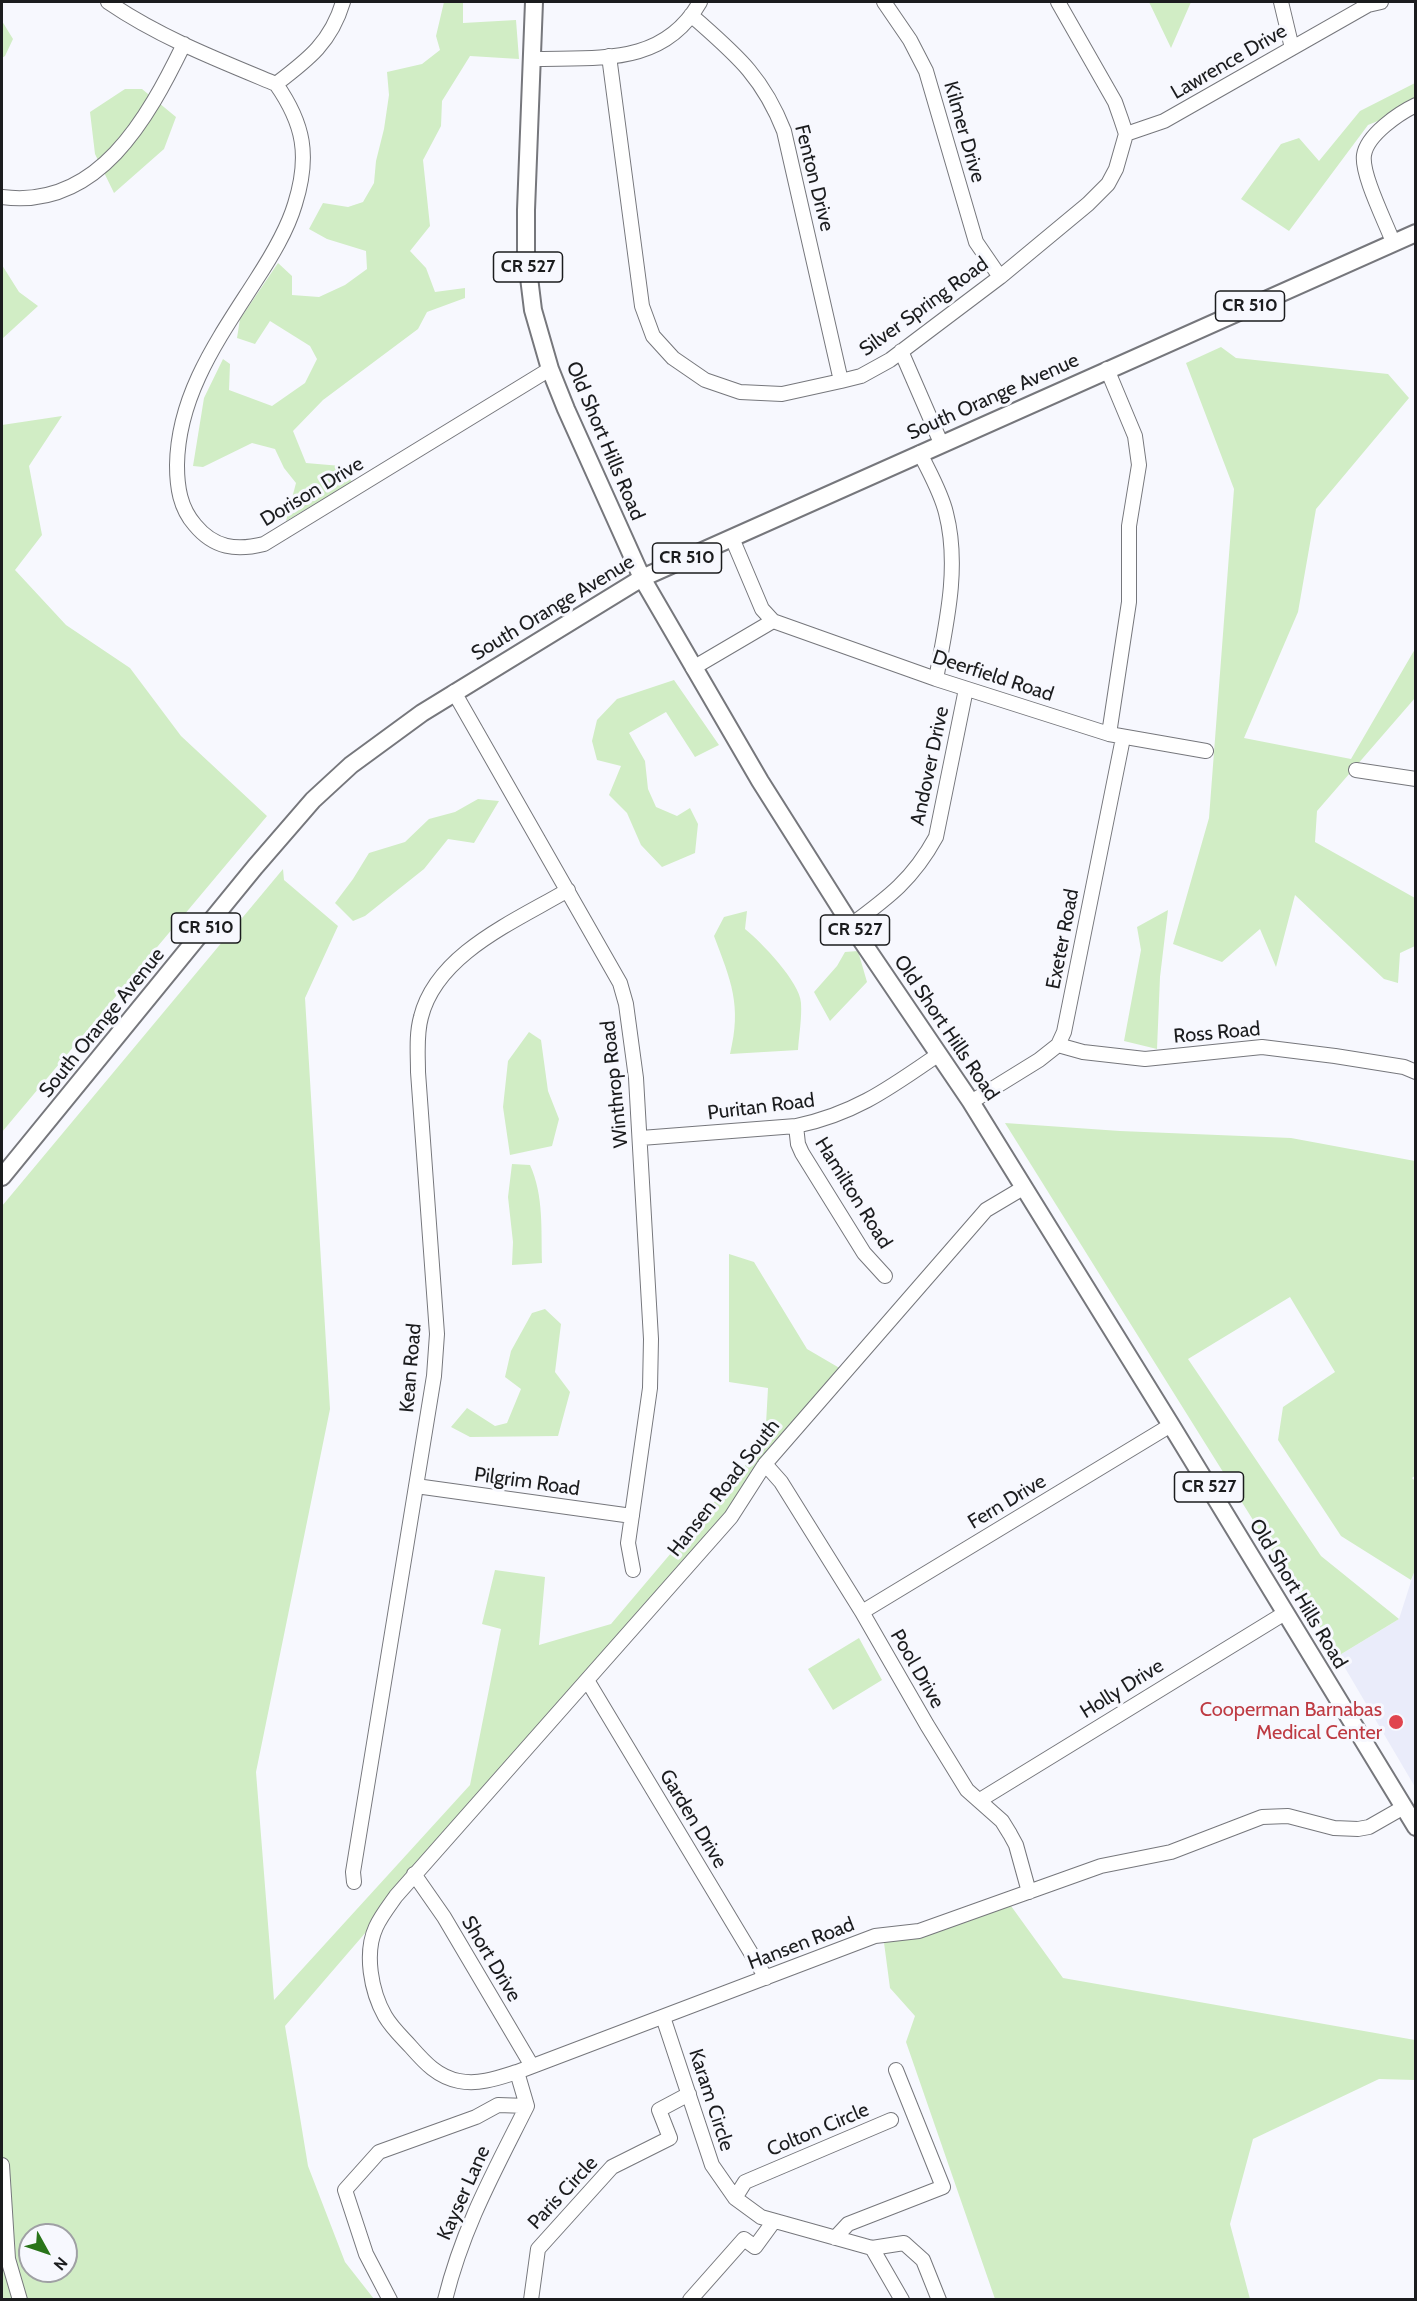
<!DOCTYPE html>
<style>
body{margin:0}
#map{position:relative;width:1417px;height:2301px;overflow:hidden;background:#f7f8fe;font-family:Cabin,sans-serif}
canvas{display:block}
.frame{position:absolute;inset:0;border:3px solid #1b1c1e;pointer-events:none}
.north{position:absolute;left:18px;top:2223px;width:60px;height:60px;box-sizing:border-box;background:#f7f8fe;border:2px solid #9fa0a4;border-radius:50%;rotate:130deg;font-size:16px;font-weight:700;line-height:24px;text-align:center;color:#1b1c1e}
.north::after{content:'';display:block;margin:auto;width:21px;height:27px;background:#29741a;clip-path:polygon(50% 0,100% 100%,50% 72%,0 100%)}
</style>
<div id="map">
<canvas width="1417" height="2301"></canvas>
<div class="frame"></div>
<div class="north">N</div>
</div>
<script>
const g = document.querySelector('canvas').getContext('2d');
g.lineJoin = 'round';
function fill(path, color) {
  g.fillStyle = color;
  g.fill(path, 'evenodd');
}
function strokePath(path, color, width, dash) {
  g.strokeStyle = color;
  g.lineWidth = width;
  g.lineCap = dash ? 'butt' : 'round';
  g.setLineDash(dash || []);
  g.stroke(path);
}
function label(font, color, halo, rows, align = 'center') {
  g.font = font + ' Cabin,sans-serif';
  g.lineWidth = 6;
  g.setLineDash([]);
  g.textBaseline = 'middle';
  g.strokeStyle = halo;
  g.fillStyle = color;
  for (const [text, x, y, turn = 0] of rows) {
    g.save();
    g.translate(x, y);
    g.rotate((+turn || 0) * Math.PI / 180);
    g.textAlign = isNaN(turn) ? turn : align;
    if (halo) g.strokeText(text, 0, 0);
    g.fillText(text, 0, 0);
    g.restore();
  }
}
const built = new Path2D(`
 M1415 1569V1787L1338 1656 1399 1619Z`);
const green = new Path2D(`
 M444 2H463V23L516 20 519 59 470 56 442 101 441 126 423 160 430 226 410 251 426 268 435 292 465 288V298L427 312 418 329 323 400 293 431 306 463 341 466 352 482 286 521 296 483 284 468 275 449 252 443 203 467 193 466 204 398 223 359 230 364 229 390 272 406 305 383 317 359 310 346 270 321 255 344 237 338 240 319 278 263 292 276V295L319 297 345 285 367 269 366 251 327 239 309 229 323 203 348 207 363 202 374 183 376 161 384 129 389 95 387 72 422 64 440 50 436 36Z
 M1149 2H1191L1171 48Z
 M2 21 13 39 5 56 2 58Z
 M1415 83V106L1368 125 1289 231 1241 199 1281 144 1299 138 1319 161 1360 111Z
 M125 89H142L176 117 164 149 114 193 95 154 90 112Z
 M2 265 19 292 38 306 2 339Z
 M1221 347 1236 358 1388 374 1409 398 1316 509 1298 612 1244 738 1351 759 1415 649V698L1317 811 1315 842 1415 898V946L1400 953 1398 983 1384 979 1295 895 1276 967 1260 929 1222 962 1173 944 1209 818 1234 489 1186 363Z
 M62 416 29 466 42 535 15 570 66 625 130 668 181 736 267 816 2 1132V425Z
 M674 680 719 745 695 757 666 712 629 733 645 761 648 789 656 807 677 816 690 808 698 824 695 853 662 867 641 845 627 813 609 795 621 766 597 760 592 741 597 720 617 699Z
 M478 799 499 801 474 843 448 839 424 869 365 916 353 921 335 903 353 879 369 853 405 842 429 819 455 812Z
 M283 869 284 880 338 926 305 998 330 1409 256 1772 274 2000 470 1785 501 1629 482 1624 495 1570 545 1577 539 1645 611 1624 765 1442 768 1388 729 1382V1254L754 1262 807 1349 848 1373 285 2026 308 2166 345 2262 374 2299 2 2300V1206ZM30 2235H66V2271H30Z
 M1168 910 1160 977 1157 1049 1124 1041 1141 950 1137 927Z
 M747 911 745 929C761 942 800 982 801 1003 802 1018 799 1035 798 1050L730 1054C742 1005 731 981 714 936L724 917Z
 M858 951 867 982 830 1021 814 992 837 966 845 952Z
 M529 1032 541 1040 548 1091 559 1119 552 1146 510 1155 503 1107 508 1061Z
 M1005 1123 1120 1131 1291 1138 1415 1161 1416 1475 1412 1478 1416 1482V1568L1411 1580 1341 1536 1278 1440 1283 1407 1335 1372 1290 1297 1188 1359 1321 1556 1399 1619 1338 1656Z
 M512 1164 530 1165C544 1196 541 1230 542 1263L512 1265 513 1242 508 1197Z
 M545 1309 561 1324 555 1372 570 1392 558 1436 470 1437 451 1427 467 1408 495 1426 507 1423 521 1389 505 1377 511 1351 532 1313Z
 M859 1638 882 1680 833 1710 808 1669Z
 M1006 1899 1063 1978 1415 2040V2080L1379 2079 1253 2139 1230 2224 1250 2299H995L906 2042 915 2016 890 1988 883 1935Z`);
const minor = new Path2D(`
 M108 2C159 37 218 60 276 84 309 59 331 42 343 2
 M884 2 910 40 926 71 976 242 1000 277
 M1281 2 1292 48
 M691 15C735 54 762 75 784 131L841 381
 M609 56 642 306 653 336 673 358 705 380 740 392 782 394 841 381 861 376 890 360 1000 277 1088 204 1108 184 1116 169 1126 134 1121 119 1115 102 1058 2
 M532 59C597 57 663 67 700 2
 M276 84C304 124 310 156 295 204 287 231 271 257 256 280 219 338 178 394 177 465 177 487 180 508 195 525 214 548 236 551 264 544L550 369
 M1126 134 1164 121 1368 5 1381 2
 M2 197C98 210 148 118 184 44
 M1393 242C1386 223 1361 174 1364 155 1367 135 1399 113 1416 105
 M901 351 941 443
 M1107 369 1135 436 1139 465 1129 526V602L1109 734
 M920 453C929 472 941 492 946 513 960 567 946 625 936 679
 M732 538 762 609 773 621 936 679 1109 734 1206 751
 M693 668 773 621
 M454 692 620 983 626 1004 636 1078 651 1339 650 1388 628 1543 633 1570
 M1356 770 1416 779
 M851 925C889 897 913 879 936 837L966 689
 M1058 1045 1083 1052 1145 1059 1262 1047 1335 1056 1404 1067 1416 1072
 M971 1102 1039 1060 1058 1045 1064 1032 1123 738
 M796 1126 798 1144 802 1153 864 1253 885 1276
 M641 1138 796 1126C855 1114 891 1087 939 1054
 M1023 1188 986 1210 765 1464 731 1517 396 1896C389 1906 381 1916 376 1927 364 1953 371 1991 385 2016 392 2028 402 2037 411 2047 425 2063 438 2077 459 2081 479 2085 498 2078 517 2072L875 1936 919 1931 1101 1866 1171 1852 1262 1817 1288 1816 1334 1828 1358 1829 1369 1827 1404 1807
 M765 1464 781 1482 862 1612 927 1725 967 1790 1002 1821 1010 1834 1016 1845 1029 1892
 M416 1486 632 1516
 M862 1612 1171 1425
 M587 1680 766 1978
 M980 1800 1285 1613
 M414 1874 444 1917 532 2066
 M354 1882 353 1872 434 1376 437 1334 418 1072C418 1054 416 1035 421 1017 437 953 516 921 568 890
 M663 2017 712 2165 735 2198 761 2217 872 2248 902 2300
 M2 2165 8 2259 20 2300
 M735 2198 745 2182 891 2120
 M835 2238 848 2224 943 2187 896 2070
 M872 2248 904 2243 923 2260 939 2300
 M390 2300 366 2254 345 2190 379 2152 476 2117 498 2105 527 2106 517 2072
 M445 2300C463 2227 494 2172 527 2106
 M531 2300 538 2249 612 2167 670 2138 659 2110 689 2094
 M690 2300 744 2239 755 2247 774 2221`);
const major = new Path2D(`
 M534 2 526 210V253L533 310 550 369 566 409 642 578 760 781 851 925 971 1102 1171 1425 1416 1827
 M2 1177 255 867 313 800 351 765 422 713 642 578 1416 233`);
const markers = [
 [1396,1722,8,"#e0444e"]
];
const shields = [
 [528,267,69],
 [1250,306,69],
 [687,558,69],
 [206,928,69],
 [855,930,69],
 [1209,1487,69]
];
const shieldNames = [
 ["CR 527",528,267],
 ["CR 510",1250,306],
 ["CR 510",687,558],
 ["CR 510",206,928],
 ["CR 527",855,930],
 ["CR 527",1209,1487]
];
const streetNames = [
 ["Lawrence Drive",1229,62,-30],
 ["Kilmer Drive",964,132,74],
 ["Fenton Drive",814,178,76],
 ["Silver Spring Road",924,307,-36],
 ["South Orange Avenue",993,397,-24],
 ["Old Short Hills Road",605,441,67],
 ["Dorison Drive",312,492,-31],
 ["South Orange Avenue",553,608,-31],
 ["Deerfield Road",993,676,18],
 ["Andover Drive",930,766,-78],
 ["Exeter Road",1063,939,-79],
 ["South Orange Avenue",102,1023,-51],
 ["Old Short Hills Road",946,1028,56],
 ["Ross Road",1217,1033,-5],
 ["Winthrop Road",615,1084,-96],
 ["Puritan Road",761,1107,-7],
 ["Hamilton Road",853,1193,58],
 ["Kean Road",411,1368,-85],
 ["Pilgrim Road",527,1482,8],
 ["Hansen Road South",724,1488,-52],
 ["Fern Drive",1007,1502,-31],
 ["Old Short Hills Road",1298,1594,59],
 ["Pool Drive",917,1669,60],
 ["Holly Drive",1122,1689,-32],
 ["Garden Drive",693,1819,59],
 ["Hansen Road",801,1944,-21],
 ["Short Drive",491,1959,59],
 ["Karam Circle",711,2100,72],
 ["Colton Circle",818,2130,-23],
 ["Kayser Lane",464,2193,-66],
 ["Paris Circle",563,2193,-47]
];
const healthNames = [
 ["Cooperman Barnabas",1382,1710],
 ["Medical Center",1382,1733]
];
fill(built, '#eaecfa');
fill(green, '#d1edc5');
strokePath(minor, '#76777c', 16);
strokePath(major, '#76777c', 20);
strokePath(minor, '#fff', 14);
strokePath(major, '#fff', 16);
for (const [x, y, r, color] of markers) {
  const dot = new Path2D();
  dot.arc(x, y, r, 0, 2 * Math.PI);
  g.fillStyle = color;
  g.fill(dot);
  strokePath(dot, '#f7f8fe', 2);
}
for (const [x, y, w] of shields) {
  const box = new Path2D();
  box.roundRect(x - w / 2, y - 15, w, 30, 4.5);
  g.fillStyle = '#f7f8fe';
  g.fill(box);
  strokePath(box, '#1b1c1e', 1.5);
}
label('bold 18px', '#1b1c1e', null, shieldNames);
label('20px', '#1b1c1e', '#f7f8fe', streetNames);
label('20px', '#be3a42', '#f7f8fe', healthNames, 'right');
</script>
